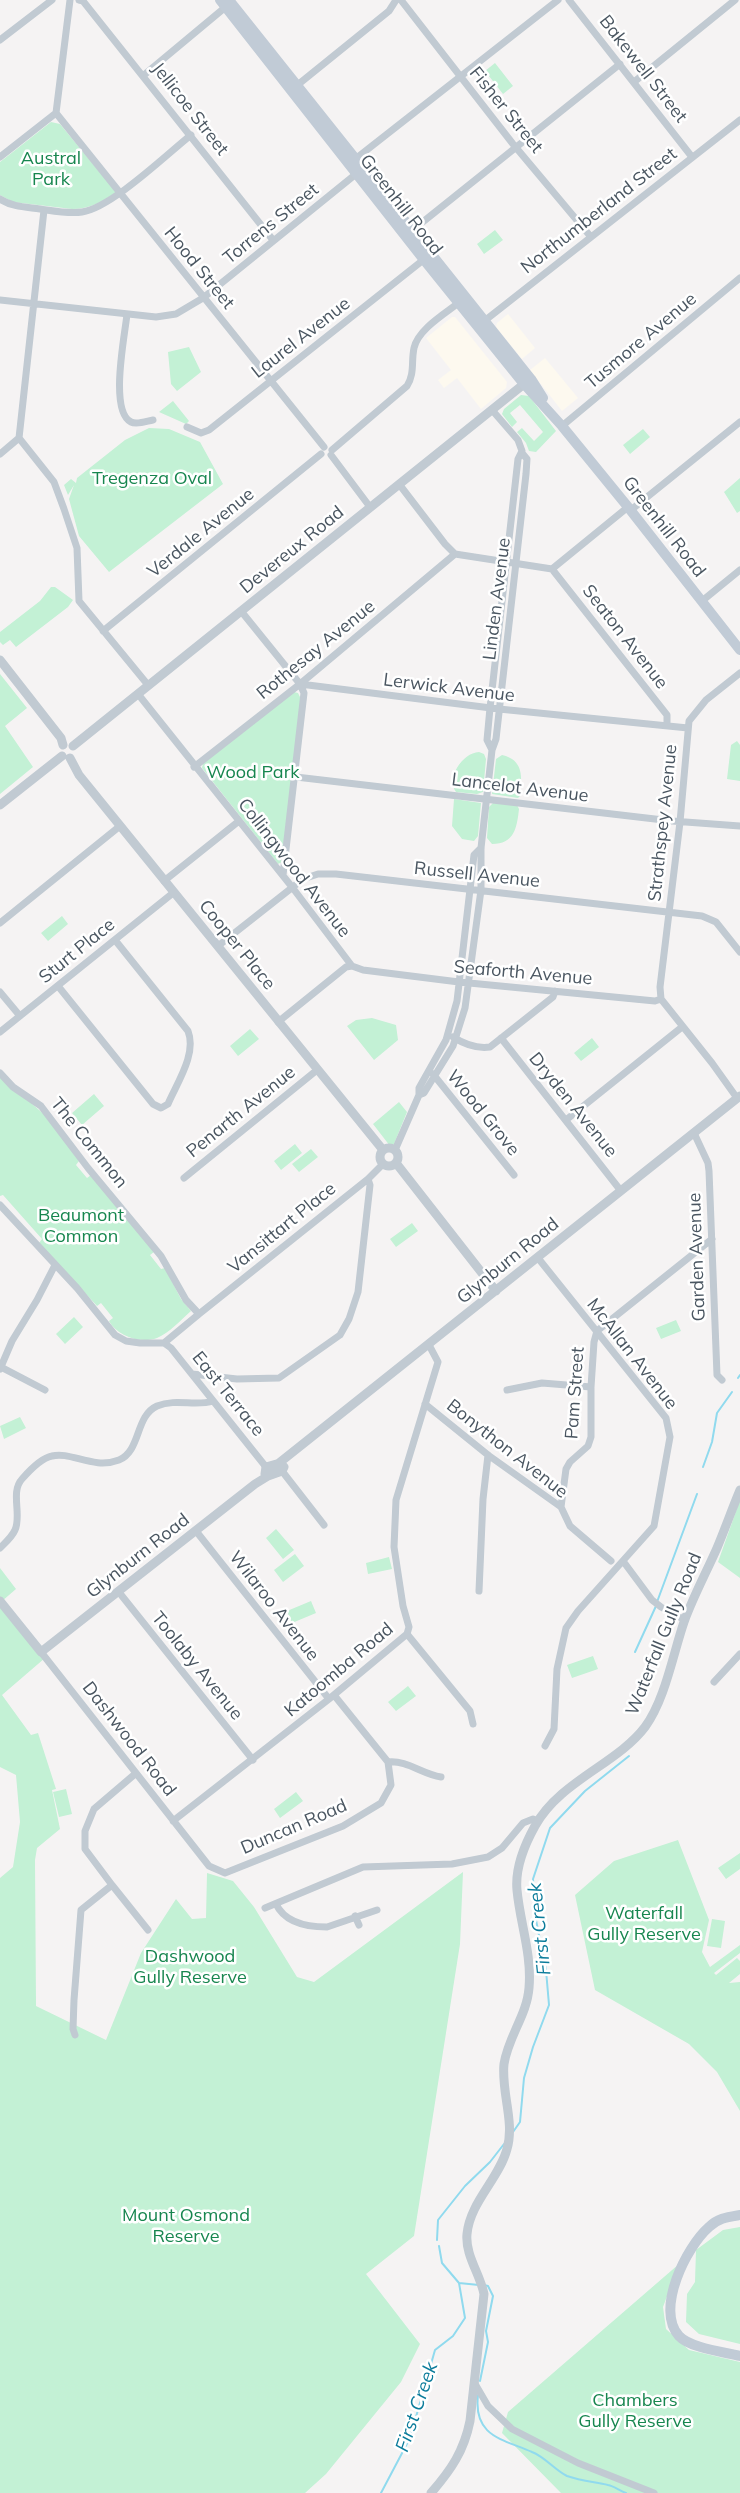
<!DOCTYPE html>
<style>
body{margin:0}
canvas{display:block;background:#f5f3f3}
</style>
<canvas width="740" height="2493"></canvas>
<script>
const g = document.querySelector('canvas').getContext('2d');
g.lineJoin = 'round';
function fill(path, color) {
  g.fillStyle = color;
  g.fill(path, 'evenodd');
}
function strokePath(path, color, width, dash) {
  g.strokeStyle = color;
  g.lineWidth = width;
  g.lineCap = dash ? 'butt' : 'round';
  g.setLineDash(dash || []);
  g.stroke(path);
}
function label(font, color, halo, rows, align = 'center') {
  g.font = font + ' Mulish,sans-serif';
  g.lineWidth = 5;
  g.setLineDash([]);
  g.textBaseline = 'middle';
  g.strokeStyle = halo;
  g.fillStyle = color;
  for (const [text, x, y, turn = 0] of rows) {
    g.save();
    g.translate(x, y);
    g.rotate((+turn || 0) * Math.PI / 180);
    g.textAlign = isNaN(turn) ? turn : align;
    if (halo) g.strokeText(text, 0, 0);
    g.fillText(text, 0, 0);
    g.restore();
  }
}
const commercial = new Path2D(`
 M508 314 535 348 522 359 496 327 497 323Z
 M452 317H455L507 382 506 388 481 409 457 378 444 388 438 380 451 370 426 338Z
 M545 358 578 398 562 411 530 370Z`);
const green = new Path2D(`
 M495 63 513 86 503 94 485 71Z
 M51 122 60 124 116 192C103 202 89 209 72 209L13 202 0 195V162Z
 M495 230 503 240 484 254 477 244Z
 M189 347 201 372 177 391 171 384 168 352Z
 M521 395 529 396 556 431 536 452 529 451 526 443 517 432 522 428 534 441 543 432 520 405 510 413 517 422 512 427 502 414 504 409Z
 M173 401 189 421 186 424 159 412Z
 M149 428 169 429 200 442 223 484 109 572 79 536 69 499 74 485 68 495 64 485 71 479 76 483 77 478 125 440Z
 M643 429 650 437 630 454 623 445Z
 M740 478V511L737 513 724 492Z
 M51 587H55L73 600 68 607 16 647 10 640 3 645 0 642V632L40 601Z
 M0 674 27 708 5 726 33 767 0 794Z
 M294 692 298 693 301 699 282 862 278 864 202 768 203 763Z
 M737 741 740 745V781L727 779 731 745Z
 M479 752 484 754 486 759 483 792 477 794 456 792C446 778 462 753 479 752Z
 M502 755C524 760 522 777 520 796L518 798 492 794 496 759Z
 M454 799 481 803 478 836 474 841 462 839 452 826Z
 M493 803 517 805 519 809C517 828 514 844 492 844L487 838 489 807Z
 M62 916 68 924 48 941 41 933Z
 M372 1018 396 1025 398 1040 374 1060 347 1026 356 1020Z
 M250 1029 259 1039 238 1056 230 1046Z
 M592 1038 599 1047 581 1061 574 1053Z
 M0 1076 46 1116 79 1161 76 1165 87 1178 91 1175 154 1252 150 1255 161 1269 165 1268 181 1299 191 1311C181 1320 169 1333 157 1338 140 1344 117 1336 109 1321L113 1318 101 1303 97 1306 39 1243 42 1239 3 1195 0 1196Z
 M94 1094 104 1106 82 1125 72 1113Z
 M399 1102 407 1112 394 1144 390 1146 373 1124Z
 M295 1144 302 1153 281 1170 274 1161Z
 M311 1149 318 1157 299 1172 292 1164Z
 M412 1223 418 1231 396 1247 390 1239Z
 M74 1317 83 1327 65 1344 56 1334Z
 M676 1320 681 1331 661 1339 656 1328Z
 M20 1417 26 1428 4 1439 0 1426Z
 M740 1500V1578L718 1562Z
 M276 1529 294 1550 283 1559 266 1538Z
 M295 1554 304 1566 283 1582 274 1570Z
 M389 1557 392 1569 368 1574 366 1563Z
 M0 1568 16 1589 1 1602 45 1658 2 1695 31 1735 38 1733 56 1789 52 1790 60 1829 37 1848 35 1860 36 2006 106 2040 141 1953 176 1899 192 1919 206 1918 207 1873 233 1881 254 1907 297 1977 314 1982 463 1872 460 1944 414 2236 366 2274 420 2344 401 2382 326 2474 305 2493H0V1878L13 1867 20 1822 16 1775 0 1767Z
 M311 1601 316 1613 292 1623 287 1611Z
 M593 1656 598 1669 572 1678 567 1665Z
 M408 1686 416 1696 396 1711 388 1702Z
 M66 1789 72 1814 59 1817 53 1792Z
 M296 1792 303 1801 280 1818 274 1809Z
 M678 1840 709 1920 702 1952 710 1967 740 1945V1953L714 1973 716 1975 737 1958 740 1961V1974L729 1983 740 1982V2111L717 2072 689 2044 595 1990 575 1895 614 1861Z
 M740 1853V1869L726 1879 718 1868Z
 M712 1919 725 1921 721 1948 707 1946Z
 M740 2227V2344L699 2334 686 2322 687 2294 695 2282 696 2250 723 2230Z
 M679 2264 663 2307 666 2329 689 2350 740 2362V2493H561L502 2433 508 2412Z`);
const stream = new Path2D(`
 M738 1378 740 1375
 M703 1467 712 1442 717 1413 732 1392
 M657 1602 697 1494
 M635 1652 656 1606
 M513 2132 520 2122 524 2078 533 2047 549 2005 546 1970 535 1915 533 1879 550 1828 585 1791 629 1756
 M437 2240 438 2220 465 2186 490 2162 504 2144
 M459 2283 479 2285
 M480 2381 488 2342 486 2331 493 2296 488 2286 484 2285
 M478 2395C473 2437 503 2439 532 2452 545 2457 555 2470 567 2476 581 2481 595 2482 608 2485 614 2486 620 2491 626 2493
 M381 2493 410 2438 435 2350 453 2336 465 2318 459 2283 442 2263 439 2246`);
const minor = new Path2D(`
 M79 0 83 1 273 240
 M401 0 513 144 591 237
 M569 0 692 157
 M0 40 52 0
 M144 75 228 5
 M634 82 735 0
 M295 87 389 11 396 0
 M56 113 324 447
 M56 113 70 0
 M0 157 56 113
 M354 160 558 0
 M0 199C12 207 26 207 40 209 54 211 69 214 82 212 111 208 166 155 191 135
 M409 233 620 64
 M0 300 156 317 176 314 203 298 356 174
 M127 314C125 335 109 411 131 422 137 425 147 421 153 420
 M483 322 740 120
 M492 410 518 440 522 451 518 459 490 708 487 740 492 750
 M562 426 740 278
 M187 427 201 433 209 430 427 257
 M19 438 54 482 64 509 77 548 79 601 148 685
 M332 450 407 386C415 373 411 362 414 348 418 329 446 313 461 301
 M0 454 19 438 44 210
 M331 455 370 507
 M399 484 445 544 455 554 552 569 628 507
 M631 510 740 422
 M552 569 667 715V726
 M702 601 740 570
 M241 611 300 684 304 693 283 875
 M103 631 321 454
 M300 684 499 709 688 728
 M138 694 292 887 352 966
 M194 767 300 684 455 554
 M296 777 672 821 740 826
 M164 881 239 821
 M0 923 120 826
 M218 946 303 879 318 874H336L702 916 716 922 740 952
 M58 986 153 1104 161 1108 168 1104C177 1083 197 1054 188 1031L115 940
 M0 992 20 1016
 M661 999 660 987 680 822 689 721 706 700 740 673
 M278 1022 346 967 352 966 363 970 459 982 655 1001 661 999 712 1063 737 1098
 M0 1032 173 893
 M453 1037C464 1044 476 1049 490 1047L553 997 555 991
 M501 1038 621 1191
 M0 1073 13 1087 41 1106 88 1168 161 1256 186 1300 199 1314 164 1343H140L126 1341 115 1335 77 1288 0 1205
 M433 1074 514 1175
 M419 1095 424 1093 453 1046 465 1008 481 890V848L492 750 496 739 526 474 527 459 522 453
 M566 1120 682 1027
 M694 1133 708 1163 709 1171 717 1375 722 1380
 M395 1150 419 1095V1088L446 1040 457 1001 474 855 481 848
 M184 1178 317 1070
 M538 1258 666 1418 670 1437 654 1526 578 1611 566 1628 557 1669 554 1729 545 1746
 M199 1314 368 1179 383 1164
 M164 1343 171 1348 266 1467
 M1 1367 45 1390
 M0 1369 12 1341 37 1300 55 1265
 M192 1374 237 1379 279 1378 340 1335 349 1319 358 1292 370 1185 368 1179
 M507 1390 542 1383 591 1387
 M425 1404 488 1455 561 1507 570 1526 611 1561
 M282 1471 324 1525
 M561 1507 566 1469 570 1462 588 1446 591 1437V1387L594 1342 597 1331 712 1239
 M196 1531 329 1699
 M0 1548C5 1543 12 1537 15 1530 22 1515 10 1492 22 1479 29 1471 41 1458 52 1456 71 1451 93 1470 119 1460 141 1451 135 1416 157 1406 177 1398 195 1407 213 1401
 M623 1561 652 1600 661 1607 685 1620
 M118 1591 253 1760
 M479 1591 483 1499 488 1455
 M407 1634 470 1711 473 1724
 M41 1652 209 1866 225 1873 343 1826 381 1803 391 1785 388 1762 334 1695
 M714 1682 740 1654
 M388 1762C407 1760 422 1774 441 1777
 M173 1821 329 1699 407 1634 409 1627 403 1606 394 1547 396 1500 438 1362 429 1345
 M112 1885 148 1930
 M276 1904C285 1923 306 1927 327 1927L377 1910
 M265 1908 363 1867 452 1864 488 1857 502 1848 523 1823 533 1819 538 1821
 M355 1916 359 1925
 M75 2035 73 2029 74 2000 81 1910 112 1885 85 1849V1831L94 1809 135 1774
 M474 2382 488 2406 512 2429 578 2463 654 2493`);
const tertiary = new Path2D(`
 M0 660 61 738 63 745
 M73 746 529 380
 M70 758 79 775 383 1150
 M0 805 62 756
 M380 1157a9 9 0 1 1 18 0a9 9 0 1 1-18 0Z
 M396 1163 496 1291
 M279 1463 740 1096
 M280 1463 284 1467 282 1471 268 1476 265 1474 266 1467Z
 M0 1601 41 1652 255 1484 268 1476
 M431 2493C451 2470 464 2451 470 2421L484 2294C480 2274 465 2255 467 2234 470 2202 499 2179 507 2149 515 2122 501 2092 504 2064 508 2037 527 2015 529 1988 532 1954 520 1923 517 1890 515 1869 525 1844 535 1826 560 1781 617 1764 645 1727 665 1700 673 1654 684 1622 693 1597 706 1573 717 1548 725 1529 732 1509 740 1490`);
const secondary = new Path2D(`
 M220 0 424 260 524 384 562 426 628 507 740 650
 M229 0 531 379 543 398
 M740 2215C728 2217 718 2218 709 2227 686 2247 655 2310 679 2336 690 2348 724 2352 740 2356`);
const streetNames = [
 ["Bakewell Street",643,69,52],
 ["Jellicoe Street",190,109,52],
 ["Fisher Street",506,110,51],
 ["Greenhill Road",401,205,52],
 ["Northumberland Street",599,211,-38],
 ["Torrens Street",271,224,-39],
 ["Hood Street",199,268,51],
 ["Laurel Avenue",301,338,-38],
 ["Tusmore Avenue",641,341,-40],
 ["Greenhill Road",664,527,52],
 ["Verdale Avenue",201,533,-39],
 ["Devereux Road",292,550,-39],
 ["Linden Avenue",497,599,-83],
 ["Seaton Avenue",625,637,52],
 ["Rothesay Avenue",316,650,-39],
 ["Lerwick Avenue",449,688,7],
 ["Lancelot Avenue",520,788,7],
 ["Strathspey Avenue",663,823,-84],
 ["Collingwood Avenue",294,868,52],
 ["Russell Avenue",477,875,6],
 ["Cooper Place",237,945,51],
 ["Sturt Place",77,951,-39],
 ["Seaforth Avenue",523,973,5],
 ["Dryden Avenue",573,1105,51],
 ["Penarth Avenue",241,1112,-39],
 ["Wood Grove",483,1113,51],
 ["The Common",89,1143,51],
 ["Vansittart Place",282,1228,-39],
 ["Garden Avenue",697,1257,-92],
 ["Glynburn Road",508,1261,-39],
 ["McAllan Avenue",632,1354,52],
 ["Pam Street",575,1393,-86],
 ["East Terrace",228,1394,51],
 ["Bonython Avenue",507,1449,38],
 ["Glynburn Road",138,1556,-38],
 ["Wilaroo Avenue",274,1606,52],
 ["Waterfall Gully Road",664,1634,-68],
 ["Toolaby Avenue",197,1666,51],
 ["Katoomba Road",339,1670,-40],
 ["Dashwood Road",129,1739,52],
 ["Duncan Road",294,1827,-23]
];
const parkNames = [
 ["Austral",51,159],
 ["Park",51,180],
 ["Tregenza Oval",152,479],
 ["Wood Park",253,773],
 ["Beaumont",81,1216],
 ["Common",81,1237],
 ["Waterfall",644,1914],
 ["Gully Reserve",644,1935],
 ["Dashwood",190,1957],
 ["Gully Reserve",190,1978],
 ["Mount Osmond",186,2216],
 ["Reserve",186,2237],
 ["Chambers",635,2401],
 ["Gully Reserve",635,2422]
];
const waterNames = [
 ["First Creek",540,1929,-96],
 ["First Creek",417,2407,-71]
];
fill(commercial, '#fdf9ef');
fill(green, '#c3f1d5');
strokePath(stream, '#90daee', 2);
strokePath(minor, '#c1cad2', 7);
strokePath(tertiary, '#c1cad2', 9);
strokePath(secondary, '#c1cbd6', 10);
label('18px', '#4a5661', '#fff', streetNames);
label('18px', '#17864f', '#fff', parkNames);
label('italic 19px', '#0c7c9b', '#fff', waterNames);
</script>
